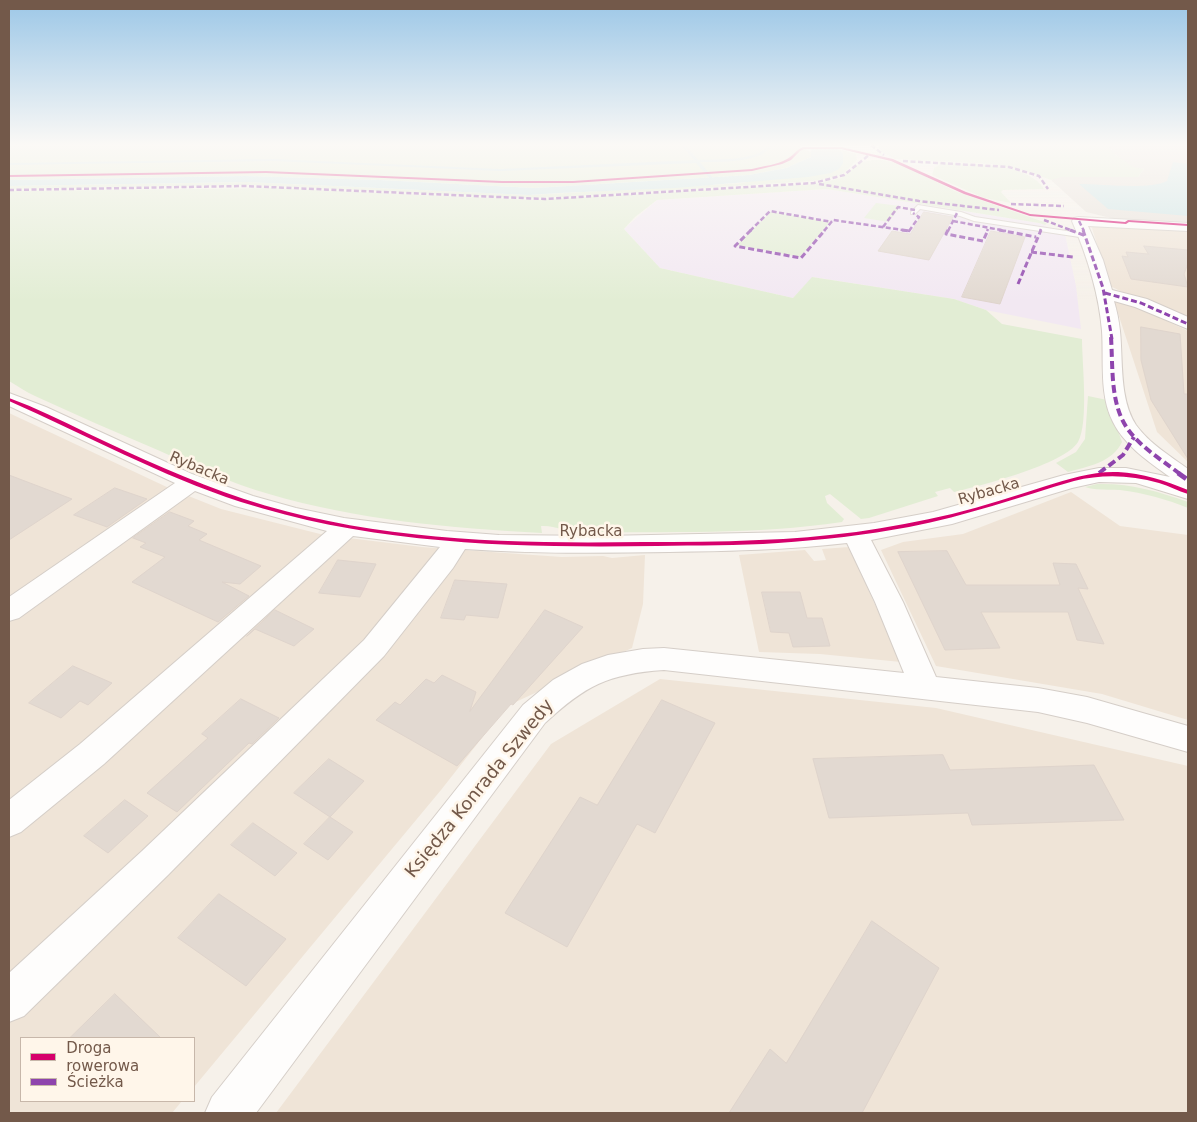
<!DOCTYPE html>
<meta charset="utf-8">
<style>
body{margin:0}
#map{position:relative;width:1197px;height:1122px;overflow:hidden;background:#f6f1ea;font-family:"DejaVu Sans",sans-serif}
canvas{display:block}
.frame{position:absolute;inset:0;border:10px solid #73594a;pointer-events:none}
.legend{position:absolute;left:20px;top:1037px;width:175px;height:65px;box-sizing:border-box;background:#fff6ea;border:1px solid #c7b7aa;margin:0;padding:6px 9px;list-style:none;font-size:15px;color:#73594a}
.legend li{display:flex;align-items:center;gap:10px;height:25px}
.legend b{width:25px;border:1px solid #c7b7aa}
</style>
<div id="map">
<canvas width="1197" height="1122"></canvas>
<div class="frame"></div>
<ul class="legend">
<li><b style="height:6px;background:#d6006c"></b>Droga rowerowa</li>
<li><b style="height:6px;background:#8e44ad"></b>Ścieżka</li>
</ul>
</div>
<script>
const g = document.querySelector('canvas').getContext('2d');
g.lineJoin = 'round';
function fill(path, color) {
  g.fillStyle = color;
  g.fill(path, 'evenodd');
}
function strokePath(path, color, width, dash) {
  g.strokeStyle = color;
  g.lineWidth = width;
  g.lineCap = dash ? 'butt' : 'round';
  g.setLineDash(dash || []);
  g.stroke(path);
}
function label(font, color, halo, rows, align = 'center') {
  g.font = font + ' "DejaVu Sans",sans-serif';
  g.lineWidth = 5;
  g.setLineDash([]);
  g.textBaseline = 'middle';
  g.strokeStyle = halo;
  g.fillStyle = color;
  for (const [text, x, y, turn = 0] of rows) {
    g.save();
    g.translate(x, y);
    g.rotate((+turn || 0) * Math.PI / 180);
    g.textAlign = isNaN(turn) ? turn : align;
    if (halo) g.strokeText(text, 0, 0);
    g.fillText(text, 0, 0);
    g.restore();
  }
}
const residential = new Path2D(`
 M1091 225 1188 230V324L1110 286Z
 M1112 295 1188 331V462L1157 432Z
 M9 413 171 489 221 509 324 535 422 547 519 554 562 557 603 556 612 558 645 555 643 604 632 648 507 706 441 790 194 1087V1038H21V1101H182L172 1113H9Z
 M1071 492 1120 526 1188 535V720L1102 694 936 666 881 550 903 542 963 534Z
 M849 547 901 662 820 654 759 652 739 555 805 550 814 561 826 560 822 549Z
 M660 679 936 708 1188 766V1113H276L551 744Z`);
const industrial = new Path2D(`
 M1108 145H1188V223L1115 219 1086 212 1051 180 1057 177H1138L1144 169 1133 168 1116 155Z`);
const education = new Path2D(`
 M827 189 1039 223 1065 234 1076 286 1081 329 986 310 954 299 813 277 793 298 660 268 624 229 657 200Z`);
const green = new Path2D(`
 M9 145H795L811 152V157L786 168 749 175 534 188 380 180 246 176 9 180Z
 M875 145H1108L1116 155 1133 167 1144 169 1138 177H1062L1051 180 1026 171 992 164 895 159 882 152 879 147Z
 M837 149 856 154 857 160 844 173 837 176 814 181 565 197 522 198 249 185 9 189V186L247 182 529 195 743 183 843 153Z
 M872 160H883L901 164 955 191 1047 223 1045 225 1039 223 827 189 657 200 635 217 624 229 660 268 793 298 812 277 954 299 986 310 1002 324 1082 339C1082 363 1089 423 1078 442 1065 464 980 486 954 492L950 488 935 492 938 496 869 518 861 519 830 494 825 496 827 503 844 519 842 522C756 535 667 531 579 533 566 532 555 525 541 526L542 533C450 528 357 520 269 494 231 483 195 467 160 451 118 433 76 415 35 396 26 392 18 386 9 381V191L270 188 536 200 814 184 841 178 862 162Z
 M942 163C970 164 1028 162 1044 189L1003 190 1001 192 1011 203 984 198 932 175 934 168Z
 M876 203 900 206 889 222 864 218Z
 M771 212 830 222 800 257 737 245Z
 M1088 396 1107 400 1122 442C1113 462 1087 467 1068 472L1056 463 1076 452 1085 439Z
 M1097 484C1129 483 1158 491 1188 502V508C1166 499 1144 493 1120 490 1108 489 1096 491 1085 487Z`);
const water = new Path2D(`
 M811 148 837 149 843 153V163L839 169 831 173 808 177 675 188 560 193 529 195 247 182 9 186V180L246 176 380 180 534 188 749 175 786 168 811 157Z
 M1173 162 1188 164V216L1108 209 1079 184C1100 184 1150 190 1167 181Z`);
const stream = new Path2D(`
 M681 145H685L698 160C716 159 753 161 766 148V145H770V148C757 163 719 162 700 162L715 181 713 182 696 163 500 171 273 161 9 165V163L273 159 500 169 694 160Z`);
const building = new Path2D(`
 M924 212 953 217 929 260 878 251 892 231 910 234Z
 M991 231 1025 237 1000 304 962 297Z
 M1144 246 1188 250V263L1184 274 1188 287 1131 279 1122 256 1128 257 1126 252 1148 254Z
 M1141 327 1180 334 1184 394H1188V459L1151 400 1141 360Z
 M9 475 72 499 9 540Z
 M115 488 147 499 107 527 74 515Z
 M170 512 194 521 188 526 207 534 199 540 261 566 240 584 222 582 249 596 218 622 132 582 165 557 140 547 146 543 133 538Z
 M947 551 966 585H1060L1053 563 1076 564 1088 589 1078 588 1104 644 1077 640 1068 612H981L1000 648 945 650 898 552Z
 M338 560 376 564 360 597 319 593Z
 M455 580 507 584 498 618 466 615 464 620 441 618Z
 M762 592H800L807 618H822L830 646 793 647 789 633 771 632Z
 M275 610 314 629 294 646 255 629 247 636Z
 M545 610 583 627 513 705 511 704 457 766 376 720 395 702 400 705 426 679 434 683 442 675 476 692 470 711Z
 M73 666 112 683 88 705 80 701 61 718 29 703Z
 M241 699 279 718 252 744 249 743 177 812 147 793 208 738 202 734Z
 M662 700 715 723 655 833 637 824 567 947 505 913 580 797 597 805Z
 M943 755 950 770 1094 765 1124 820 972 825 968 813 829 818 813 759Z
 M329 759 364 781 330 817 294 793Z
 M125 800 148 816 108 853 84 836Z
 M330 817 353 832 328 860 304 844Z
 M253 823 297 853 275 876 231 845Z
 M219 894 286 939 246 986 178 938Z
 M872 921 939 968 862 1113H729L770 1049 786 1063Z
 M115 994 161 1038H70Z`);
const service = new Path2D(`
 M918 205 961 212 975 217 1086 234 1090 236 1086 238 974 221 960 216 920 209 915 214H911V212Z`);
const minor = new Path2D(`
 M1079 217 1188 223V231L1088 226 1103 260 1112 290 1147 299 1188 317V329L1135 307 1114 301C1117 311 1119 321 1120 331 1123 360 1119 399 1136 425 1149 443 1170 456 1188 469V499L1136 483 1099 482 1072 488 952 524 871 540 903 602 936 677 1038 688 1087 697 1188 726V752L1087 723 1038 712 664 670C608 674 586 685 545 723L256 1113H205L212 1097 523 705 553 680 582 664 608 655 643 649 664 648 904 673 875 602 847 543C788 550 729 551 669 552 601 553 533 554 465 549L453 568 384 656 168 875 24 1016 9 1022V973L142 851 364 640 440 547 353 536 104 764 21 832 9 837V800L80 744 327 531 235 506 195 491 19 618 9 621V597L175 483 9 406V393L46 407 192 474 253 496 296 508 344 518 447 531 499 535 603 536 795 532 874 523 933 512 1064 475 1099 468H1126L1170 477C1149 462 1125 446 1113 422 1099 395 1104 360 1102 331 1099 293 1087 256 1072 221L1074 218Z`);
const quietFar3 = new Path2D(`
 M871 145 884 155
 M903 161 1009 167 1039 176 1048 189
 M819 184 919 201 999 210
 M9 190 245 186 545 199 814 183 844 175 869 155
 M1011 204 1064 206
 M1044 220 1073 231
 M953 221 1006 231
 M1079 221 1084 231
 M883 227 898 207 915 210
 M750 231 770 211 832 222
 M824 231 833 220 910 231
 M909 231 919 217 913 213
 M948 231 957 213
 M987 231 988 229
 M1040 231 1041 229`);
const quietFar2 = new Path2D(`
 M751 230 735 246 801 258 825 230
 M902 230 910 231
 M948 230 946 234 983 241 988 230
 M999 230 1036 237
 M1070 230 1086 236
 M1083 230 1103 288 1112 339
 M1031 252 1073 257
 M1018 284 1041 230
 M1105 293 1141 303 1188 324`);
const quietFar1 = new Path2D(`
 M1111 337C1113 367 1110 403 1127 428 1140 447 1162 460 1180 474
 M1099 473 1123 455 1134 437`);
const quiet = new Path2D(`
 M1178 473 1188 480`);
const cycleway = new Path2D(`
 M803 147H841L893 159 966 192 1030 214 1125 222 1128 220 1188 224V226L1129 222 1126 224 1030 216 964 194 891 161 841 149H804L800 151 791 160 782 164 752 171 573 183H502L266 173 9 177V175L266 171 502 181H573L752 169C763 166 777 165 787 159 793 156 796 150 803 147Z
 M9 398C36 408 61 420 87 433 138 457 190 481 244 499 373 541 509 544 643 542 682 542 720 542 759 540 824 538 889 529 952 514 984 506 1015 496 1046 486 1069 479 1093 471 1118 472 1142 473 1166 481 1188 490V494C1178 491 1169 486 1159 483 1130 475 1103 474 1074 481 1019 497 966 516 909 527 866 535 822 540 778 543 738 546 697 545 657 546 517 548 376 545 241 502 161 476 86 435 9 401Z`);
const streetNames = [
 ["Rybacka",199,469,23],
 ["Rybacka",989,492,-16],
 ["Rybacka",591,532]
];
const nearStreetnames = [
 ["Księdza Konrada Szwedy",480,789,-51]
];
fill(residential, '#efe4d7');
fill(industrial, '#e8e1da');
fill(education, '#f2e8f2');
fill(green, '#e2edd4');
fill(water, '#cbe4e6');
fill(stream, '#cbe4e6');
fill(building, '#e2d9d1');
strokePath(building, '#dfd4cc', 1);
strokePath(service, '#d5cec8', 2);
strokePath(minor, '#d5cec8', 2);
fill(service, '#fefdfc');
fill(minor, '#fefdfc');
strokePath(quietFar3, '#8e44ad', 2.5, [5, 2.5]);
strokePath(quietFar2, '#8e44ad', 3, [6, 3]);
strokePath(quietFar1, '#8e44ad', 4, [8, 4]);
strokePath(quiet, '#8e44ad', 5, [10, 5]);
fill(cycleway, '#d6006c');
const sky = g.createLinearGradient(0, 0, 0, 302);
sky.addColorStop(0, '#9cc7e7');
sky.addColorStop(0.48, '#fbf9f6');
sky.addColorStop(1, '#fbf9f600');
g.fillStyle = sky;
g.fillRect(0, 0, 1197, 302);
label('15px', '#73594a', '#fff6ea', streetNames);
label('18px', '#73594a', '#fff6ea', nearStreetnames);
</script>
